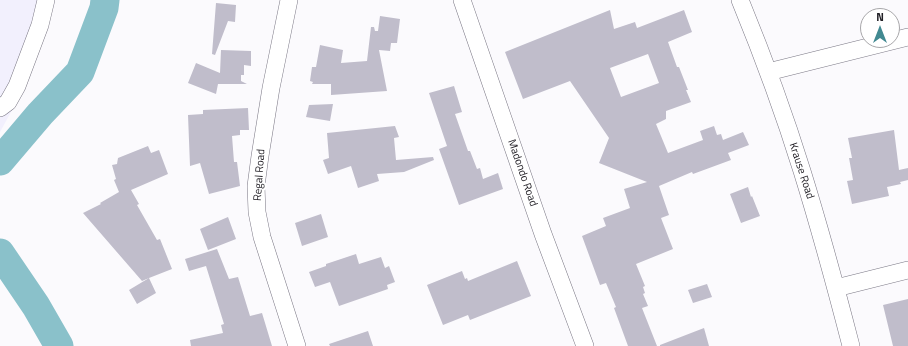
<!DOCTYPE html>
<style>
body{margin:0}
#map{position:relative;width:908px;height:346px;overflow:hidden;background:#fbfafd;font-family:"Titillium Web",sans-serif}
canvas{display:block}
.north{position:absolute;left:860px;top:8px;width:40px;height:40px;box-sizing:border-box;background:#fff;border:1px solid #a7a6a9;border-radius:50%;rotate:0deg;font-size:11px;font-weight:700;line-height:16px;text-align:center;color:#232127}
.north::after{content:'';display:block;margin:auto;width:14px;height:18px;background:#428991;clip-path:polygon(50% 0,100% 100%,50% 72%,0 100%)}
</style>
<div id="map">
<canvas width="908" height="346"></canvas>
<div class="north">N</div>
</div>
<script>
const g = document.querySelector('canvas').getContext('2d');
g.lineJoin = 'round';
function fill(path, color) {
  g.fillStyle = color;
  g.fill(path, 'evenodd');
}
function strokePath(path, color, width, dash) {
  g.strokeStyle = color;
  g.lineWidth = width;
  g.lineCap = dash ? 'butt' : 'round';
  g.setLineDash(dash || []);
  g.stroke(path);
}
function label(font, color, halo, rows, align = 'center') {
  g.font = font + ' "Titillium Web",sans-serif';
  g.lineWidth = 4;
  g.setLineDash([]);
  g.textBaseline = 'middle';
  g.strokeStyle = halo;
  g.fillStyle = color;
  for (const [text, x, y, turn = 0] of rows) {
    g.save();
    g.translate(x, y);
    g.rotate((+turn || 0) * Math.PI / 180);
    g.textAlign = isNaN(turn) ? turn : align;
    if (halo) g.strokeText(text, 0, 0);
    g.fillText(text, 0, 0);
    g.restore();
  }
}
const built = new Path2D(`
 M0 0H53L17 101 0 132Z`);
const river = new Path2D(`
 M0 161 40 114 80 72 104 8 105 0
 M0 253 36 306 59 346`);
const building = new Path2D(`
 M216 3 236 5 235 22 228 21 215 55 212 54Z
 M610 10 614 29 635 22 637 28 684 10 692 32 668 42 677 67H679L688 90H686L691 102 666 111V119L656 124 668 153 703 140 700 131 714 126 717 135 721 134 723 140 743 132 749 145 728 153 731 160 693 174 692 172 659 186 669 215 661 218 673 249 636 264 645 286 643 287 645 293 643 294 648 306 642 308 657 346H628L614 308 616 307 606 283 600 285 582 236 606 226 603 218 630 208 624 189 647 182 599 163 609 138 570 81 523 99 505 52ZM648 54 659 83 621 97 610 68Z
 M380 16 400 19 397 43H391L390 51 379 50 387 91 331 95V84H312L313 82 310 81 312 67H316L320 45 343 50 341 63 367 61 371 27H374L375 31H378Z
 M221 50 251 51V66L244 65V75H241V81L247 84H218L216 94 188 83 196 63 220 73Z
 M454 86 462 112 455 114 468 151H470L477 169 480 168 483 179 498 173 503 189 459 205 439 149 447 146 429 93Z
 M333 104 330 121 306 117 309 105Z
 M248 108 249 130H240V135L232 136 234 162H237L240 186 209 194 200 163 190 166 188 115 203 114V110Z
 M395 126 399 137 394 138 396 160 433 157 434 160 404 172 377 174 379 181 358 188 351 166 328 174 323 160 329 158 327 133Z
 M894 130 899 170 908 168V180L900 182 901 184 887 187 889 196 852 204 847 181 853 180 849 158H852L848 138Z
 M148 146 151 153 159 150 168 174 131 190 139 204 137 205 157 240 160 239 172 269 149 278 156 293 137 304 129 290 149 278 142 281 83 213 101 204 100 203 119 192 114 180 116 179 112 165 117 164 118 158Z
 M748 187 751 197 752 196 760 216 741 223 730 194Z
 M321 214 328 237 302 246 295 223Z
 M228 217 236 239 208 250 200 229Z
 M217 249 229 279 238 277 250 316 262 313 272 346H191L190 340 223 333 221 325 224 324 206 266 189 271 185 259Z
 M356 254 359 264 381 257 385 268 389 266 395 282 387 285 388 289 339 306 330 282 315 287 309 272 326 266V264Z
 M517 261 531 296 470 320 468 315 443 325 427 285 462 271 465 279 467 278 468 281Z
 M707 284 712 297 693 303 688 290Z
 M908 299V346H893L883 305Z
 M704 328 709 346H660V345Z
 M368 331 373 346H330L329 344Z`);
const minor = new Path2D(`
 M289 0 271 88 260 156 256 186 257 212 262 237 297 346
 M462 0 543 234 585 346
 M740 0C763 56 784 113 802 171 820 229 836 288 851 346
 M768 72 908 37
 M0 108 8 102 17 86 40 25 46 0
 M836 288 908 270`);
const streetNames = [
 ["Krause Road",801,171,72],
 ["Madondo Road",522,173,71],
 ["Regal Road",260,175,-86]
];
fill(built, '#f2f0fd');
strokePath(river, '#8ac1ca', 29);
fill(building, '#c0bdcb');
strokePath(minor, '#7b7885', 18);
strokePath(minor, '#fff', 17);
label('11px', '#232127', '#fff', streetNames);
</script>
